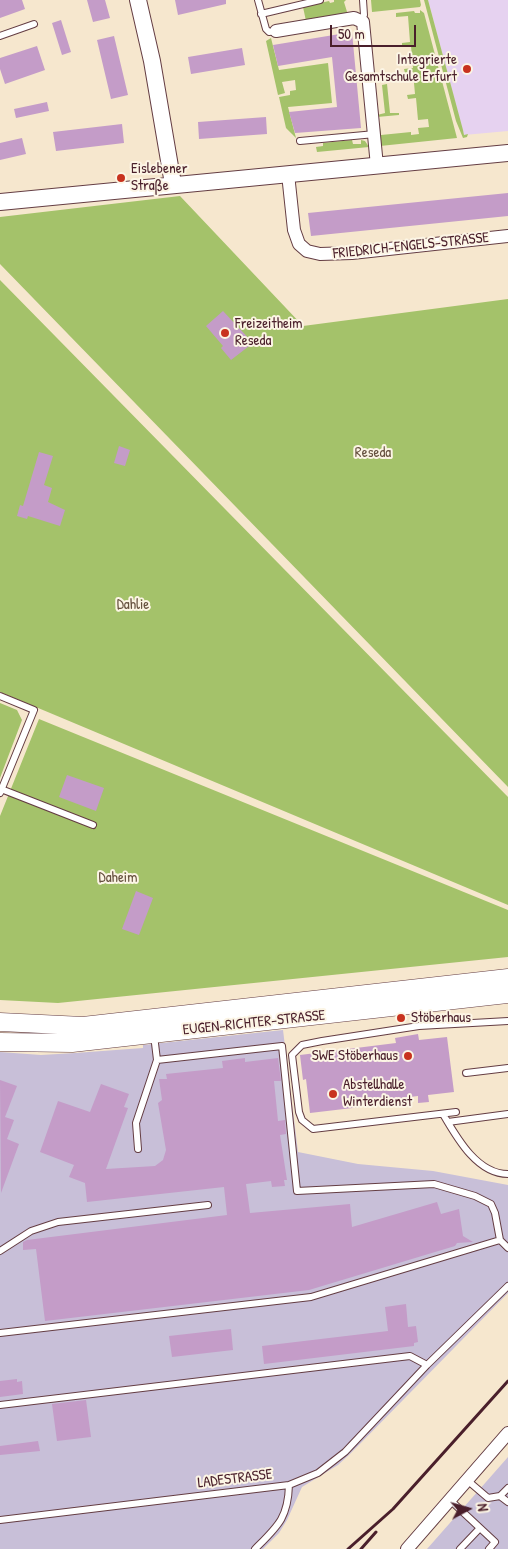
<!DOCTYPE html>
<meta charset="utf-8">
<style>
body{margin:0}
#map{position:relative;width:508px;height:1549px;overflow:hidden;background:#f6e7ce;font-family:"Patrick Hand",sans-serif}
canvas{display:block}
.north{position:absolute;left:443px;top:1484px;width:50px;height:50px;-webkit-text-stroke:4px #fcf5e5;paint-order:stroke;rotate:84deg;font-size:14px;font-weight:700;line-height:20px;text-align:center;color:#4a1f2b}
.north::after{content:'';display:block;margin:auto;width:18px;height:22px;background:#4a1f2b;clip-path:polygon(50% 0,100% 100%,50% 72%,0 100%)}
.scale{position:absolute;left:330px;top:25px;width:86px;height:22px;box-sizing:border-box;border:2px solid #4a1f2b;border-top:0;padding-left:6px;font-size:15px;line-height:18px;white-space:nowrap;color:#4a1f2b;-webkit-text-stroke:4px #fcf5e5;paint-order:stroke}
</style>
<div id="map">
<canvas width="508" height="1549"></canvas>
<div class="north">N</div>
<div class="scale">50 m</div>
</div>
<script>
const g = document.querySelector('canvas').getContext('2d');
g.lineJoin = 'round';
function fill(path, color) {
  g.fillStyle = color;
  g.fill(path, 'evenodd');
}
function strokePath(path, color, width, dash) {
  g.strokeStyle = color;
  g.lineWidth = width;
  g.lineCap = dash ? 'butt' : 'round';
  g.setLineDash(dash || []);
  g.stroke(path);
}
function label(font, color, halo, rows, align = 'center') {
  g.font = font + ' "Patrick Hand",sans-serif';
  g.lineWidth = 4;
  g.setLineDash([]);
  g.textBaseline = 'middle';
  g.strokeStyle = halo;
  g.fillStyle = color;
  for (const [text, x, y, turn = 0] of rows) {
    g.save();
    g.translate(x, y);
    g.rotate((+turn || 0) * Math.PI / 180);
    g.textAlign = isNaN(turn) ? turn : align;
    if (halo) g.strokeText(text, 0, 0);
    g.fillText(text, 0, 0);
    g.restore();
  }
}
const built = new Path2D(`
 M428 0H508V131L464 135Z`);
const industrial = new Path2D(`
 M283 1030 298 1152 358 1164 433 1171 508 1185V1293L350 1454 338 1465 302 1487 287 1520 279 1533 263 1549H0V1052L41 1055 75 1053 143 1048V1045Z
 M508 1457V1549H427Z`);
const green = new Path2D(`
 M334 0H346L344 2 348 15 314 18 306 21 303 7 329 1 330 3 334 2Z
 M371 0H420L421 5 420 7 372 12Z
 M424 0H428L463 130 464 135 468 134 467 137 463 138 456 121Z
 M420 10 424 13 457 138 380 146 378 127H380L381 135 411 132V135L419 134 418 128 429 127 428 119 418 120 416 98 408 99 407 95 415 94 413 72 405 73 404 69 413 68 411 46 402 47V43L410 42 408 16 396 17V13L414 11 415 13H420Z
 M271 38 279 70 328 63 332 103 288 107 296 138 286 128 279 97 290 95V91L296 90 295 80 282 82 285 93 278 95 266 41Z
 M387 84 390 113H399V115L377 117V115L385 113 382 85Z
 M352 140 353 144H361V140L365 141 369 147 317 152 316 147 323 146V143Z
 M180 196 303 326 508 299V787L0 264V217Z
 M0 280 508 797V905L0 692Z
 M0 703 17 710 22 720 0 778Z
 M39 719 508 910V957L58 1003 0 1000V816Z`);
const building = new Path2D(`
 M0 0H22L25 9 0 18Z
 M87 0H105L110 18 93 22Z
 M175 0H226V4L178 15Z
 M61 20 71 52 62 55 52 23Z
 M352 32 361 128 295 133 289 112 337 107 332 57 278 66 273 45Z
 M114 36 128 95 111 99 97 40Z
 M37 46 45 70 5 84 0 69V58Z
 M242 48 245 65 191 74 188 57Z
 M47 102 49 111 16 118 14 109Z
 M266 117 267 134 199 139 198 122Z
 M122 124 124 143 56 151 53 132Z
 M22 138 26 154 0 160V143Z
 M508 193V216L311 236 308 213Z
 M223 311 253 343 231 360 221 348 223 346 206 326Z
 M119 446 130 450 125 466 114 463Z
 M39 452 53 456 44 485 52 488 48 502 65 510 60 526 28 516 27 519 17 516 20 505 23 506Z
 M67 775 104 788 96 811 59 797Z
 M136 891 153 898 139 935 122 929Z
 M418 1034 419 1040 447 1037 454 1092 428 1095 429 1102 418 1103V1096L360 1103 361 1107 310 1113 306 1079 303 1080 300 1055 396 1043 395 1038Z
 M245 1058V1062L278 1058 281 1081H274L278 1121 285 1120 286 1134 280 1135 287 1180H284L285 1186 272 1187 271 1181 246 1184 250 1213 350 1204 352 1227 437 1202 441 1214 459 1209 463 1236 473 1242 457 1243 455 1246 309 1290 45 1321 36 1249 23 1250V1242L27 1240 227 1215 224 1187 87 1202 85 1183 69 1177 74 1165 40 1152 58 1101 90 1112 101 1084 129 1094 124 1107 128 1108 106 1169 155 1166 163 1160 166 1150 158 1103 162 1100 159 1079H167L166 1074 223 1068 222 1061Z
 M0 1080 17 1086 5 1117 14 1120 7 1139 19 1144 1 1193Z
 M406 1304 408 1327 416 1326 418 1342 414 1343V1346L264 1364 262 1346 388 1331 385 1307Z
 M231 1329 233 1350 172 1357 169 1336Z
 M17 1379V1382L22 1381 23 1394 0 1397V1381Z
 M86 1400 91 1437 57 1441 52 1404Z
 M38 1441 40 1451 0 1455V1446Z`);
const service = new Path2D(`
 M258 0 266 29 269 32 276 31
 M261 14 320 0
 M361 20 364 15 363 0
 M0 36 34 24
 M300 141 375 134
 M0 696 34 710 0 793
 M1 789 93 825
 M154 1035 157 1060 282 1046 297 1191 434 1184 475 1196 491 1204 495 1213 500 1240
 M466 1073 508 1068
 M456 1112 313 1129 302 1120 299 1112 292 1055 302 1045 322 1041 419 1026 508 1021
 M443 1114C457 1138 477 1174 508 1174
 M448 1122 508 1114
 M138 1149 136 1123 157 1060
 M0 1251 31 1231 58 1222 208 1205
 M0 1333 311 1297 500 1240 508 1248
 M0 1405 410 1356 427 1365
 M467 1480 488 1498 500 1496 508 1488
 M500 1496 508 1502
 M450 1500 495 1542 489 1549
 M0 1520 289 1485 318 1473 345 1452 427 1365 508 1286
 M255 1549C278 1526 288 1518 289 1485
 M460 1549 480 1528`);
const minor = new Path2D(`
 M276 31 354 18 363 22 377 166
 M288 174 294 230 299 244 307 251 320 254 352 253 508 236
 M407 1549 508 1433`);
const tertiary = new Path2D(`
 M138 0 152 61 173 184
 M0 202 508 153`);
const secondary = new Path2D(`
 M0 1022 83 1026 508 978
 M0 1042 72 1043 508 994`);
const rail = new Path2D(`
 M348 1549 393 1509 508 1381
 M361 1549 376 1532`);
const markers = [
 [467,69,5,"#c8321e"],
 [121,178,5,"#c8321e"],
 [225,333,5,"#c8321e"],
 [401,1018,5,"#c8321e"],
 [408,1056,5,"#c8321e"],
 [333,1094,5,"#c8321e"]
];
const poiNames = [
 ["Integrierte",457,60,"right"],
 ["Gesamtschule Erfurt",457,77,"right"],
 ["Eislebener",131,169],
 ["Straße",131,186],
 ["Freizeitheim",235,324],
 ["Reseda",235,341],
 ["Stöberhaus",411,1018],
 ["SWE Stöberhaus",398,1056,"right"],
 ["Abstellhalle",343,1085],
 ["Winterdienst",343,1102]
];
const streetNames = [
 ["FRIEDRICH-ENGELS-STRASSE",411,246,-6],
 ["EUGEN-RICHTER-STRASSE",254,1023,-6],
 ["LADESTRASSE",235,1479,-7]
];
const parkNames = [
 ["Reseda",373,453],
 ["Dahlie",133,605],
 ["Daheim",118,878]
];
fill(built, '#e6d2f0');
fill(industrial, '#c8bfd8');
fill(green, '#a4c26a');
fill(building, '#c49cc8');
strokePath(service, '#643d43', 8);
strokePath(minor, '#643d43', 14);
strokePath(tertiary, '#643d43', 18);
strokePath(secondary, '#643d43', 19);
strokePath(service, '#fff', 6);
strokePath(minor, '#fff', 12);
strokePath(tertiary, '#fff', 16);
strokePath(secondary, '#fff', 18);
strokePath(rail, '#4a1f2b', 3);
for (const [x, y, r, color] of markers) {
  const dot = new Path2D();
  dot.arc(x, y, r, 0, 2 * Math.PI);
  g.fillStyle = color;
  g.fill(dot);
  strokePath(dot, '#fcf5e5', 2);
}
label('15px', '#4a1f2b', '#fcf5e5', poiNames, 'left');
label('15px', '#4a1f2b', '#fcf5e5', streetNames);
label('15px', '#65503e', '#fcf5e5', parkNames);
</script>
